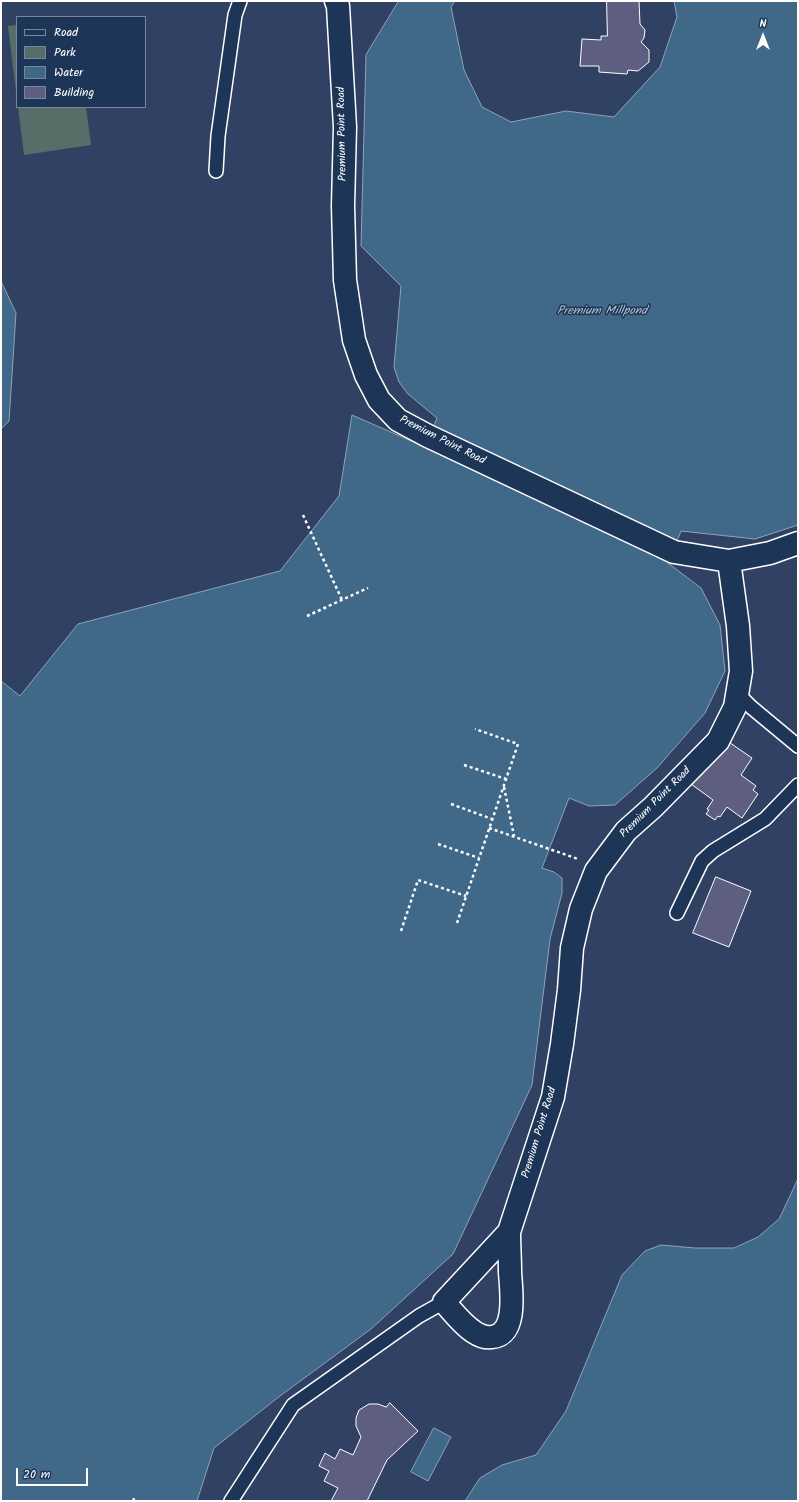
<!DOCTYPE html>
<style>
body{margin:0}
#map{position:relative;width:799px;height:1502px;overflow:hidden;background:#304164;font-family:Kalam,sans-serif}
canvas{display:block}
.frame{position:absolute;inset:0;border:2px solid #fff;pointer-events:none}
.legend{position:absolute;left:16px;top:16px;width:130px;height:92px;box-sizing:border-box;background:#1d3557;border:1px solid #77869a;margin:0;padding:5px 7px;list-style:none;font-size:12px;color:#fff}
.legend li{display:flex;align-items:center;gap:8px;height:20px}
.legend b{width:20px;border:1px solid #77869a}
.north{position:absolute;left:743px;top:16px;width:40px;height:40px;-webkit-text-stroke:3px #1d3557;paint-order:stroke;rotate:0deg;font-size:11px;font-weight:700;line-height:16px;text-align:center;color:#fff}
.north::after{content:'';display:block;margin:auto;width:14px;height:18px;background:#fff;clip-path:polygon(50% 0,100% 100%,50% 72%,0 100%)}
.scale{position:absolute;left:16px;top:1468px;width:72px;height:18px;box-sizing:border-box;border:2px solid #fff;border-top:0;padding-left:5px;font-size:12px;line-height:14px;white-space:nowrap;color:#fff;-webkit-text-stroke:3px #1d3557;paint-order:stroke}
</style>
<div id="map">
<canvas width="799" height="1502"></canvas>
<div class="frame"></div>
<ul class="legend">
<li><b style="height:5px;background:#1d3557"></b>Road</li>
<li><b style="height:11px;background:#566d68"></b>Park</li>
<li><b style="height:11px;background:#406888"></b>Water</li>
<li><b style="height:11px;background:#5d5e81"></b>Building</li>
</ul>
<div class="north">N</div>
<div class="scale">20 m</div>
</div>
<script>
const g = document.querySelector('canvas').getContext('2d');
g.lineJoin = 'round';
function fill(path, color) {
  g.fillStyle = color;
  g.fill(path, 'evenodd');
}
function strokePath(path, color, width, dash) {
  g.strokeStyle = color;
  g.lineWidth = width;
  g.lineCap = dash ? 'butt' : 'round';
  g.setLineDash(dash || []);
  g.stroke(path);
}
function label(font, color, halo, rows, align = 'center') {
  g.font = font + ' Kalam,sans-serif';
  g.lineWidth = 3;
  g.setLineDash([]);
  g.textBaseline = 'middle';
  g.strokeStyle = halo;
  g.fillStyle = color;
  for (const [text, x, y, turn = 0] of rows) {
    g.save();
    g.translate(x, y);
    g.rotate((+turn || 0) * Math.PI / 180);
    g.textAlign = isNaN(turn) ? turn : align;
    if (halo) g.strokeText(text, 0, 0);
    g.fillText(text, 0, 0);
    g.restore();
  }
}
const green = new Path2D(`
 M17 25V100L8 26Z
 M18 107H86L91 145 24 155Z`);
const water = new Path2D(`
 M399 1H455L451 7 464 70 482 107 511 122 566 111 614 117 660 67 677 17 674 1H798V525L755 539 681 531 668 563 701 588 720 625 725 671 705 713 657 768 615 805 589 806 569 798 542 868 554 872 562 878V893L550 939 532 1085 453 1254 371 1329 280 1396 214 1448 197 1501H1V681L20 696 78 624 280 571 339 496 352 415 425 447 437 418 408 394 399 382 394 367 401 286 361 246 366 55Z
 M1 281 16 313 9 421 1 429Z
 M798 1179V1501H465L480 1478 502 1465 536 1455 566 1411 622 1275 645 1251 661 1245 695 1248H734L758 1237 779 1219Z
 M434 1428 451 1437 428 1481 411 1472Z`);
const building = new Path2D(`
 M607 1H639L640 24 645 30 644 38 641 42 649 50V62L638 71 628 70 627 74 599 72V66H580L582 39 601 40V36H607Z
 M723 738 752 758 741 775 756 786 753 790 758 794 742 818 727 807 720 817 718 816 715 820 706 814 709 810 707 809 713 800 691 784Z
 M716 877 751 891 729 947 693 933Z
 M390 1403 418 1431 387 1460 367 1501H331L338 1488 324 1481 329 1471 319 1466 325 1453 335 1459 340 1449 353 1455 361 1437 356 1426V1418L359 1410 369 1404H378L386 1407Z`);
const path = new Path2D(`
 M303 515 342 600
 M307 616 368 588
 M464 765 506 779
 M504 787 514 836
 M451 804 492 819
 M489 828 578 859
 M438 844 479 858
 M457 923 518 744 475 729
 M401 931 418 880 466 896
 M133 1501 135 1496`);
const service = new Path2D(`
 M216 171 218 136 235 15 240 1
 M737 693 751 707 798 746
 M677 913 702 861 713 851 765 819 798 785
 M231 1501 293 1405 419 1316 444 1302`);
const minor = new Path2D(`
 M336 1 338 6 345 127 343 206 345 280 354 340 366 375 379 400 398 420 428 436 674 552 729 561 770 553 798 543
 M509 1232C509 1245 510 1259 510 1272 511 1289 518 1335 492 1337 486 1338 480 1336 474 1332 463 1325 453 1312 444 1302L509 1232 553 1097 562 1044 569 990 572 948 581 909 596 871 626 831 653 807 718 741 735 707 741 671 738 626 729 561`);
const streetNames = [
 ["Premium Point Road",343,134,-91],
 ["Premium Point Road",442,441,27],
 ["Premium Point Road",656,803,-45],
 ["Premium Point Road",540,1133,-73]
];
const waterNames = [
 ["Premium Millpond",602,312]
];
fill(green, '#566d68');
fill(water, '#406888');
strokePath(water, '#8ca4b8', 1);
fill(building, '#5d5e81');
strokePath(building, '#fff', 1);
strokePath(service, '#fff', 16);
strokePath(minor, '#fff', 25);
strokePath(path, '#fff', 2.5, [3, 3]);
strokePath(service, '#1d3557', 13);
strokePath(minor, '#1d3557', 22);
label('11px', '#fff', '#1d3557', streetNames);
label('italic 12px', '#b3c3cf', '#1d3557', waterNames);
</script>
